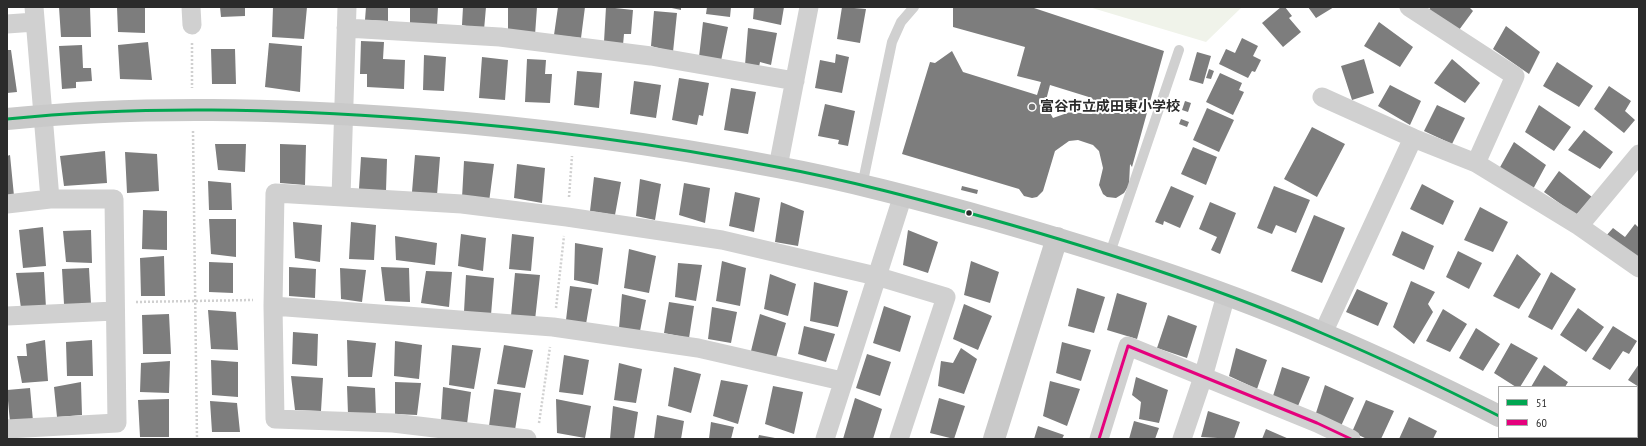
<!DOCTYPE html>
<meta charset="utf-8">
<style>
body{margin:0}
#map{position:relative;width:1646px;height:446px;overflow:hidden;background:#fff;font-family:"PT Sans Narrow",sans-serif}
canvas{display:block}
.frame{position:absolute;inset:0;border:8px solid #2b2b2b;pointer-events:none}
.legend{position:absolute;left:1498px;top:386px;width:140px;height:52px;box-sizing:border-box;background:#fff;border:1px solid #aaa;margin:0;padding:5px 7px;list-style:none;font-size:12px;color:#2b2b2b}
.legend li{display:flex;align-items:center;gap:8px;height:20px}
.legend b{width:20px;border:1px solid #aaa}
</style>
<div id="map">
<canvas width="1646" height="446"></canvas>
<div class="frame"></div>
<ul class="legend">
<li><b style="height:5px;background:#00a651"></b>51</li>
<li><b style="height:5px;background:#e5007d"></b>60</li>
</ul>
</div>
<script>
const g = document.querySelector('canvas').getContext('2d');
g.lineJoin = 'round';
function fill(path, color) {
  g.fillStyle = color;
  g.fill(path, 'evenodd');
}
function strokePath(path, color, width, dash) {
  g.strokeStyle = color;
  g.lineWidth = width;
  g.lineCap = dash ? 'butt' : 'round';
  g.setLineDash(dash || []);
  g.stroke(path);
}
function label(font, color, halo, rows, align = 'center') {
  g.font = font + ' "PT Sans Narrow","Noto Sans JP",sans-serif';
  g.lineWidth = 4;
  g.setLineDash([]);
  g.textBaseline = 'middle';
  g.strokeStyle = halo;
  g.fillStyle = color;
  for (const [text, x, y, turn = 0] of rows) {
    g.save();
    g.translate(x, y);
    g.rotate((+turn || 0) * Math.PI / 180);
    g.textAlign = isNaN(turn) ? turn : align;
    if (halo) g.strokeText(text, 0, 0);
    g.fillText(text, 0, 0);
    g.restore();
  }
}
const green = new Path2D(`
 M1089 7H1242L1206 42Z`);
const building = new Path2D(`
 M59 7H90L91 37H61Z
 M117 7H145V33L118 32Z
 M220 7H245V16L221 17Z
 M273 7H307L304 39 272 37Z
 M366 7H388V21L365 20Z
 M410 7H438L437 25 410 23Z
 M463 7H486L484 30 462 25Z
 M508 7H537L535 35 508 32Z
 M558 7H585L581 38 554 35Z
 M606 7 633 10 631 34H624L623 45 604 42Z
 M667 7H681V10Z
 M707 7H731L730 17 706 14Z
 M754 7H784L781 25 753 19Z
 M842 7 866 9 860 43 837 39Z
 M953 7H1031L1164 51 1132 167 1130 164 1129 185 1124 193 1116 198 1107 197 1103 194 1099 185 1103 168 1099 151 1093 145 1078 140 1069 141 1055 151 1043 191 1037 197 1032 198 1024 196 1019 189 902 154 930 62 935 63 952 51 963 72 1037 95 1041 82 1017 76 1025 47 953 27ZM1050 85 1092 98 1095 103 1092 114 1070 112 1053 118 1045 104Z
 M1281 7H1285L1292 16 1289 18 1301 32 1283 47 1262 23Z
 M1308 7H1334L1316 18Z
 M1431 7H1469L1473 11 1459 30 1428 11Z
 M654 11 677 13 673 52 651 46Z
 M703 22 728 27 721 61 699 57Z
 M1379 22 1413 47 1400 67 1364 46Z
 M1506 26 1540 52 1529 74 1493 49Z
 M748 28 777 33 771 65 760 62 759 67 745 65Z
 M1242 38 1258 46 1253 56 1261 60 1255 72 1252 71 1248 78 1219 64 1226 49 1235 53Z
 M361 41 384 42 383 59 405 60 404 89 367 87V74H360Z
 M148 42 152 80 120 79 118 45Z
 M269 43 302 46 300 92 265 87Z
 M82 45 83 68H91L92 81 76 82V88L62 89 59 46Z
 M211 49H235L236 84H212Z
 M7 50H11L17 92 7 93Z
 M1197 52 1211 56 1203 84 1189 80Z
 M836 54 849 57 842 93 815 88 820 60 835 63Z
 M424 55 446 57 444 91 423 90Z
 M482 57 508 60 505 100 479 98Z
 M527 59 546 60 545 74H552L550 103 525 102Z
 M1364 59 1374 93 1352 100 1341 66Z
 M1452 59 1480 83 1465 103 1434 83Z
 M1557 62 1593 86 1579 107 1543 86Z
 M1209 69 1214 71 1211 79 1206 78Z
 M577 71 602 73 599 108 574 105Z
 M1220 73 1242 83 1239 90 1244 92 1233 115 1206 102Z
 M679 78 709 83 703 116 699 115 697 125 672 120Z
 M634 81 661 85 656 118 630 114Z
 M1390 85 1421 101 1410 125 1378 106Z
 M1609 86 1631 101 1625 111 1635 120 1624 133 1594 109Z
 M731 88 756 92 748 134 724 130Z
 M1185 101 1191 103 1188 112 1182 110Z
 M825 104 855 111 848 146 838 144 839 140 818 136Z
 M1437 105 1465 118 1452 144 1424 131Z
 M1539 105 1571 127 1554 151 1525 132Z
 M1207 108 1234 120 1219 152 1193 140Z
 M1181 119 1189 122 1187 127 1179 124Z
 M1312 127 1345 144 1317 197 1284 179Z
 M1584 130 1613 152 1600 169 1568 150Z
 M1514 142 1546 165 1532 191 1499 169Z
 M215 144H246L245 172 218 170Z
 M280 144 306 145 305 185 280 183Z
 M1193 147 1217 157 1206 185 1181 174Z
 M105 151 107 183 64 186 60 156Z
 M125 152 157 154 159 191 127 193Z
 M10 155 14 196 7 197V156Z
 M415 155 440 157 437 195 412 192Z
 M361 157 387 159 386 191 359 189Z
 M464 161 494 164 489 202 462 198Z
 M517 164 545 168 542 203 514 198Z
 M1559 171 1592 197 1576 215 1544 192Z
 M594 177 621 182 615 215 590 211Z
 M640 179 661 184 655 220 636 216Z
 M208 181 231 183 232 210H209Z
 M684 183 710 188 705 223 679 215Z
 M1422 184 1454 201 1443 225 1410 209Z
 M962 186 978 190 977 194 961 190Z
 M1171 186 1194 196 1180 228 1164 221 1163 225 1155 222Z
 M1274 186 1310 200 1296 233 1276 225 1272 234 1257 228Z
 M735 192 760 198 754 232 729 226Z
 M781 202 804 211 798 246 775 242Z
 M1210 202 1236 213 1220 254 1211 250 1217 237 1199 229Z
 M1480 207 1508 222 1493 252 1464 240Z
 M143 210 167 211V250L142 249Z
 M1314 215 1345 228 1322 283 1291 271Z
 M209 219H236V257L211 254Z
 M293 222 322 225 320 262 295 258Z
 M351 222 376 225 374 260 349 259Z
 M1635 224 1639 228V260L1605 237 1613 228 1625 237Z
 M43 227 46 266 23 268 19 230Z
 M91 230 92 263 66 262 63 231Z
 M908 230 938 242 928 273 903 265Z
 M1402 231 1434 246 1424 270 1392 255Z
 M461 234 486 238 483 271 458 266Z
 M512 234 534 237 531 271 509 269Z
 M395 236 437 243 435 265 396 260Z
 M575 243 603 248 598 285 574 280Z
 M629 249 656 256 649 293 624 288Z
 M1458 251 1482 263 1469 289 1446 277Z
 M1517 254 1541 274 1519 309 1493 296Z
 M164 256 165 296H141L140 258Z
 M722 261 746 268 740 306 716 301Z
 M971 261 999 272 990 303 964 295Z
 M209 262 233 263V293L209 292Z
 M678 263 702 265 696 301 675 297Z
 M289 267 316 269 315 298 289 296Z
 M381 267 409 268 410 302 385 301Z
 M89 268 91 304H64L62 269Z
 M340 268 366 270 362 302 341 299Z
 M426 271 452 272 449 307 421 303Z
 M44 272 46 308H21L16 273Z
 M1551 272 1576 289 1552 330 1528 317Z
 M515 273 540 275 535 320 511 316Z
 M770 274 796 284 788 316 764 309Z
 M466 275 494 278 491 315 464 312Z
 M1411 281 1435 292 1428 304 1433 312 1414 344 1393 327Z
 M814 282 848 291 838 327 810 321Z
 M570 286 592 289 586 324 566 320Z
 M1077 288 1105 297 1094 333 1068 326Z
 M1357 289 1388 303 1378 326 1346 312Z
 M1117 293 1147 303 1137 339 1107 330Z
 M622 294 646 300 640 331 619 328Z
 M669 302 694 306 689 338 664 333Z
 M964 304 992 316 978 350 953 339Z
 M884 306 911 316 900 352 873 343Z
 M712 307 737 312 731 343 708 339Z
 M1578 308 1604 327 1586 352 1560 335Z
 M1443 309 1467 324 1450 352 1426 341Z
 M208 310 236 312 238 350 211 349Z
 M169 314 171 354H143L142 315Z
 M760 314 786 323 776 358 751 351Z
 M1168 315 1197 326 1187 358 1157 348Z
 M804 326 835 334 826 362 798 354Z
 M1613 326 1637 341 1629 354 1623 351 1610 370 1592 359Z
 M1476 328 1500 344 1483 371 1459 358Z
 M293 332 318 334 317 366 292 364Z
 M45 340 48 381 22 383 17 356H27L26 344Z
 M92 340 93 376H67L66 342Z
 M347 340 376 343 372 377H348Z
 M395 341 422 345 419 379 394 376Z
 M1062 342 1091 350 1081 381 1056 373Z
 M1511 343 1538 358 1520 387H1516L1494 373Z
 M452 345 481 348 474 389 449 385Z
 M504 345 533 350 525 388 497 384Z
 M961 348 977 359 964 394 938 386 941 361 953 363Z
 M1236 348 1267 360 1257 389 1229 376Z
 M867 354 891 362 880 396 856 388Z
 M564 355 589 360 583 395 559 392Z
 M211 360 238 362V397L212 395Z
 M170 361 169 393 140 392 141 363Z
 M619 363 642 369 636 403 614 400Z
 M1639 364V387L1628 380Z
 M1544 365 1568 382 1565 387H1531Z
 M674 367 701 374 691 413 668 406Z
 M1282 367 1310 377 1298 406 1273 396Z
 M291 376 323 378 321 411 295 410Z
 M1136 377 1168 390 1159 423 1139 419 1141 402 1132 395Z
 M721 380 748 385 738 424 713 416Z
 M1050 381 1080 389 1067 426 1043 416Z
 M81 382 82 415 57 417 54 387Z
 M395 382 421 383 417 415 395 414Z
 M1325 385 1354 398 1341 426 1315 416Z
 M347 386 375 388 376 416 348 414Z
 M773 386 803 392 794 434 765 424Z
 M443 387 471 392 467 424 441 420Z
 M30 388 33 421 10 422 7 390Z
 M494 389 521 393 515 430 489 426Z
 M855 398 882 409 873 439H843Z
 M939 398 965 406 954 439 930 433Z
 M169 399V437H140L138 400Z
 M556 399 591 406 585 438 557 433Z
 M1366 400 1394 411 1381 439H1367L1352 432Z
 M210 401 237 403 240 432H212Z
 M613 406 638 412 634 439H610Z
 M1208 411 1240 422 1234 439 1201 437Z
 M657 415 684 421 681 439H654Z
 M1637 415 1639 416V429L1637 432Z
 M1409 417 1437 431 1433 439H1399Z
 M1134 421 1159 428 1155 439H1129Z
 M711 422 734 427 731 439H709Z
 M1038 426 1064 435 1062 439H1034Z
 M1266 429 1289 439H1262Z
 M759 435 775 438V439H758Z
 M1618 437H1633L1631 439H1621Z`);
const path = new Path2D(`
 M192 43V88
 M193 131 197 439
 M569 197 572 156
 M136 302 253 300
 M556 308 564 236
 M539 423 550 347`);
const lane = new Path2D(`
 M862 186 892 42 901 22 914 7
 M1109 256 1179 50`);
const street = new Path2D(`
 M34 7 50 199
 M191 7 192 25
 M1409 7 1515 76 1476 163
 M7 24 35 22
 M346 28 500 37 651 56 795 81
 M1322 97 1413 138 1476 163 1579 226 1639 268
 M778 167 809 7
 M341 197 347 7
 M7 204 50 199H114L117 423 7 429
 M1579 226 1639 154
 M273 306 553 327 698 348 842 381
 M7 316 115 311
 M1323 333 1413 138
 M527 439 393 423 275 419 273 306 275 193 462 204 567 217 722 240 876 276 946 297 899 439
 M825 439 903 195
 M1099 439 1128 346 1317 423 1351 439
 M1182 439 1203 377 1226 295`);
const secondary = new Path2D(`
 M7 119C143 105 280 109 417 119 537 128 658 144 777 167 848 180 918 199 987 218 1100 250 1217 287 1324 334 1383 359 1442 387 1499 416
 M1539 437 1542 439
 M994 439 1057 238`);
const bus1 = new Path2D(`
 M7 119C143 105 280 109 417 119 537 128 658 144 777 167 848 180 918 199 987 218 1100 250 1217 287 1324 334 1383 359 1442 387 1499 416`);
const bus2 = new Path2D(`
 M1099 439 1128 346 1317 423 1351 439`);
const markers = [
 [1032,107,4,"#757575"],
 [969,213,3.5,"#2b2b2b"]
];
const poiNames = [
 ["富谷市立成田東小学校",1040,107]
];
fill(green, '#f0f3ea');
fill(building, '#7d7d7d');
strokePath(path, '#d0d0d0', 2.5, [2, 2]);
strokePath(lane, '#d0d0d0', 10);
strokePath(street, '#d0d0d0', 19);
strokePath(secondary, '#c9c9c9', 22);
strokePath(bus1, '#00a651', 3);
strokePath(bus2, '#e5007d', 3);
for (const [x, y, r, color] of markers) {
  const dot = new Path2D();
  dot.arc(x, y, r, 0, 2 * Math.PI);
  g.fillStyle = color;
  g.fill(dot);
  strokePath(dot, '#fff', 1.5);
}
label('bold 14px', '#2b2b2b', '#fff', poiNames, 'left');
</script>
